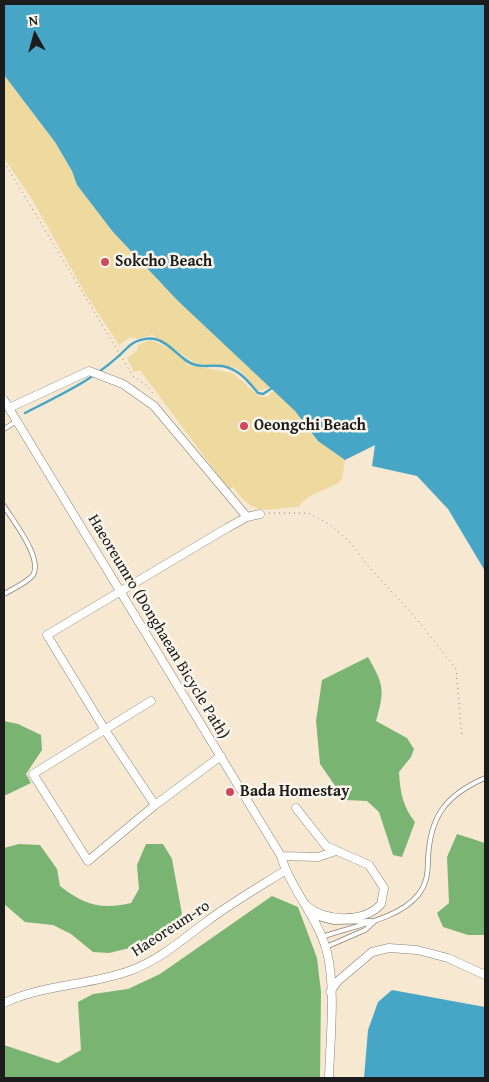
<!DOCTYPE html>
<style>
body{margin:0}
#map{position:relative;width:489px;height:1082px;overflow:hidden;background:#f7e8d2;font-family:"Gentium Book Plus",serif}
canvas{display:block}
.frame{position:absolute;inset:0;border:5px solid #1c1c1c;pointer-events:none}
.north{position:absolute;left:10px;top:10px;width:50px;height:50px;-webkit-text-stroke:4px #fbf7ec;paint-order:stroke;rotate:353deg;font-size:14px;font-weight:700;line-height:20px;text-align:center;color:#1c1c1c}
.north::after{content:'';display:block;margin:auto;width:18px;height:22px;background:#1c1c1c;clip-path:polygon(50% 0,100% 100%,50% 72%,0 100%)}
</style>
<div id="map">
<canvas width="489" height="1082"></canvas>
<div class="frame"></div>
<div class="north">N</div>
</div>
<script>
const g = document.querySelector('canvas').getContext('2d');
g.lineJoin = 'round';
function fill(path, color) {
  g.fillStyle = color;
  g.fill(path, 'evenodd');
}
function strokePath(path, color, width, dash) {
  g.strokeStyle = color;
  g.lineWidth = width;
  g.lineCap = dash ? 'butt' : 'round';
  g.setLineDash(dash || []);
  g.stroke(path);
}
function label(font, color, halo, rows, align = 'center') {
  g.font = font + ' "Gentium Book Plus",serif';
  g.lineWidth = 5;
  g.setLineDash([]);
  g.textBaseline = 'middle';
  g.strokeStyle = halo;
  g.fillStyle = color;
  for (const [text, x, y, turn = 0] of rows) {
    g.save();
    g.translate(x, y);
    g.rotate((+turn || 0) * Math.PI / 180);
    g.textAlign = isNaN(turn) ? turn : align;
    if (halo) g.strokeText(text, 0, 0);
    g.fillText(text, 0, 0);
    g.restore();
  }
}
const forest = new Path2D(`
 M368 657C384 685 385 690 376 721L407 738 414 749 411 757 399 772C400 792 403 807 415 822L402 857 393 855 379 812 367 801 345 800 320 764 316 721 322 680Z
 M4 721 18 724 41 735 42 750 26 774 31 783 4 796Z
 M457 834 485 843V935H468L443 927 437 913 449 903 447 857Z
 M19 844 40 845 57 869 60 886C84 905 101 910 131 903L139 889 137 865 146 844H163L172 859 182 914 169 930 134 947 109 953 93 952 71 934 53 925 25 922 4 904V848Z
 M272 896 298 907 317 958 321 992 320 1078H4V1045L58 1063 81 1050 78 1002 93 994 128 989 160 974Z`);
const sand = new Path2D(`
 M4 75 55 142 72 171 77 185 113 232 178 301 270 387 258 391 240 370 232 367 197 364 152 335 136 339 130 337 119 345 85 293 33 201 4 158Z
 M151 340 175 351 188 365 233 373 259 396 267 397 274 391 295 411 318 441 345 460 342 480C326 492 311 491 298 507 266 509 254 517 233 487L229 490 140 370 134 372 127 358 137 351 138 345Z`);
const water = new Path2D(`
 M4 4H485V571L448 509 417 476 372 466 375 445 345 460 318 441 295 411 178 301 113 232 77 185 72 171 55 142 4 75Z
 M392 990 485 1007V1078H364L368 1030 378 1002Z`);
const stream = new Path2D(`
 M25 413C62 394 98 378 127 348 134 341 145 337 155 339 172 343 181 362 196 365 204 367 214 365 222 366 239 369 248 381 258 393L263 394 272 388`);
const path = new Path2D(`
 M4 162 133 376 146 385 155 396
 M269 513H308L329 524 348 540 370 568 416 618 456 669 462 737`);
const lane = new Path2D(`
 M4 429 17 421
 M4 506C13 521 43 558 33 575 27 583 12 589 4 594
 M314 917 334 922 371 921
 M322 937C351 926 398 920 418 895 427 884 428 872 428 859 430 816 446 795 485 778
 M326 947 365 930 374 922`);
const street = new Path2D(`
 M4 400 281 856C291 890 318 917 327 952 336 987 330 1042 329 1078
 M9 408 89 371 123 384 154 406 247 517
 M151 701 33 774 88 861 155 805 221 756
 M155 805 105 730 47 635 227 528 247 517 260 514
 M296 808 326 846 369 865 384 888 381 904C365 923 324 922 307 906
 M281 856 318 857 336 851
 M330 992 338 981 372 952 389 948 417 950 448 958 485 975
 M4 1003C45 984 87 986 129 971 158 961 182 940 206 922 231 903 259 887 286 870`);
const markers = [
 [105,262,5,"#d1495b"],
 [244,426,5,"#d1495b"],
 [230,792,5,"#d1495b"]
];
const poiNames = [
 ["Sokcho Beach",115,262],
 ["Oeongchi Beach",254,426],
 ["Bada Homestay",240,792]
];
const streetNames = [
 ["Haeoreumro (Donghaean Bicycle Path)",158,627,59],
 ["Haeoreum-ro",171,929,-33]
];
fill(forest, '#7ab472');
fill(sand, '#eeda9e');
fill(water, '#47a6c6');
strokePath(stream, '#47a6c6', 2.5);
strokePath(lane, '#8a8277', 5.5);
strokePath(street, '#8a8277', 9);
strokePath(path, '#8a8277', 1, [1, 4]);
strokePath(lane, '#fff', 4);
strokePath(street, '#fff', 8);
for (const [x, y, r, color] of markers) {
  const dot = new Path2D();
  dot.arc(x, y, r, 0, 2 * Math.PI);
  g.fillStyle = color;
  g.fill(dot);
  strokePath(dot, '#fbf7ec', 2);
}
label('bold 16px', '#1c1c1c', '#fbf7ec', poiNames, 'left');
label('16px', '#1c1c1c', '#fbf7ec', streetNames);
</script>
